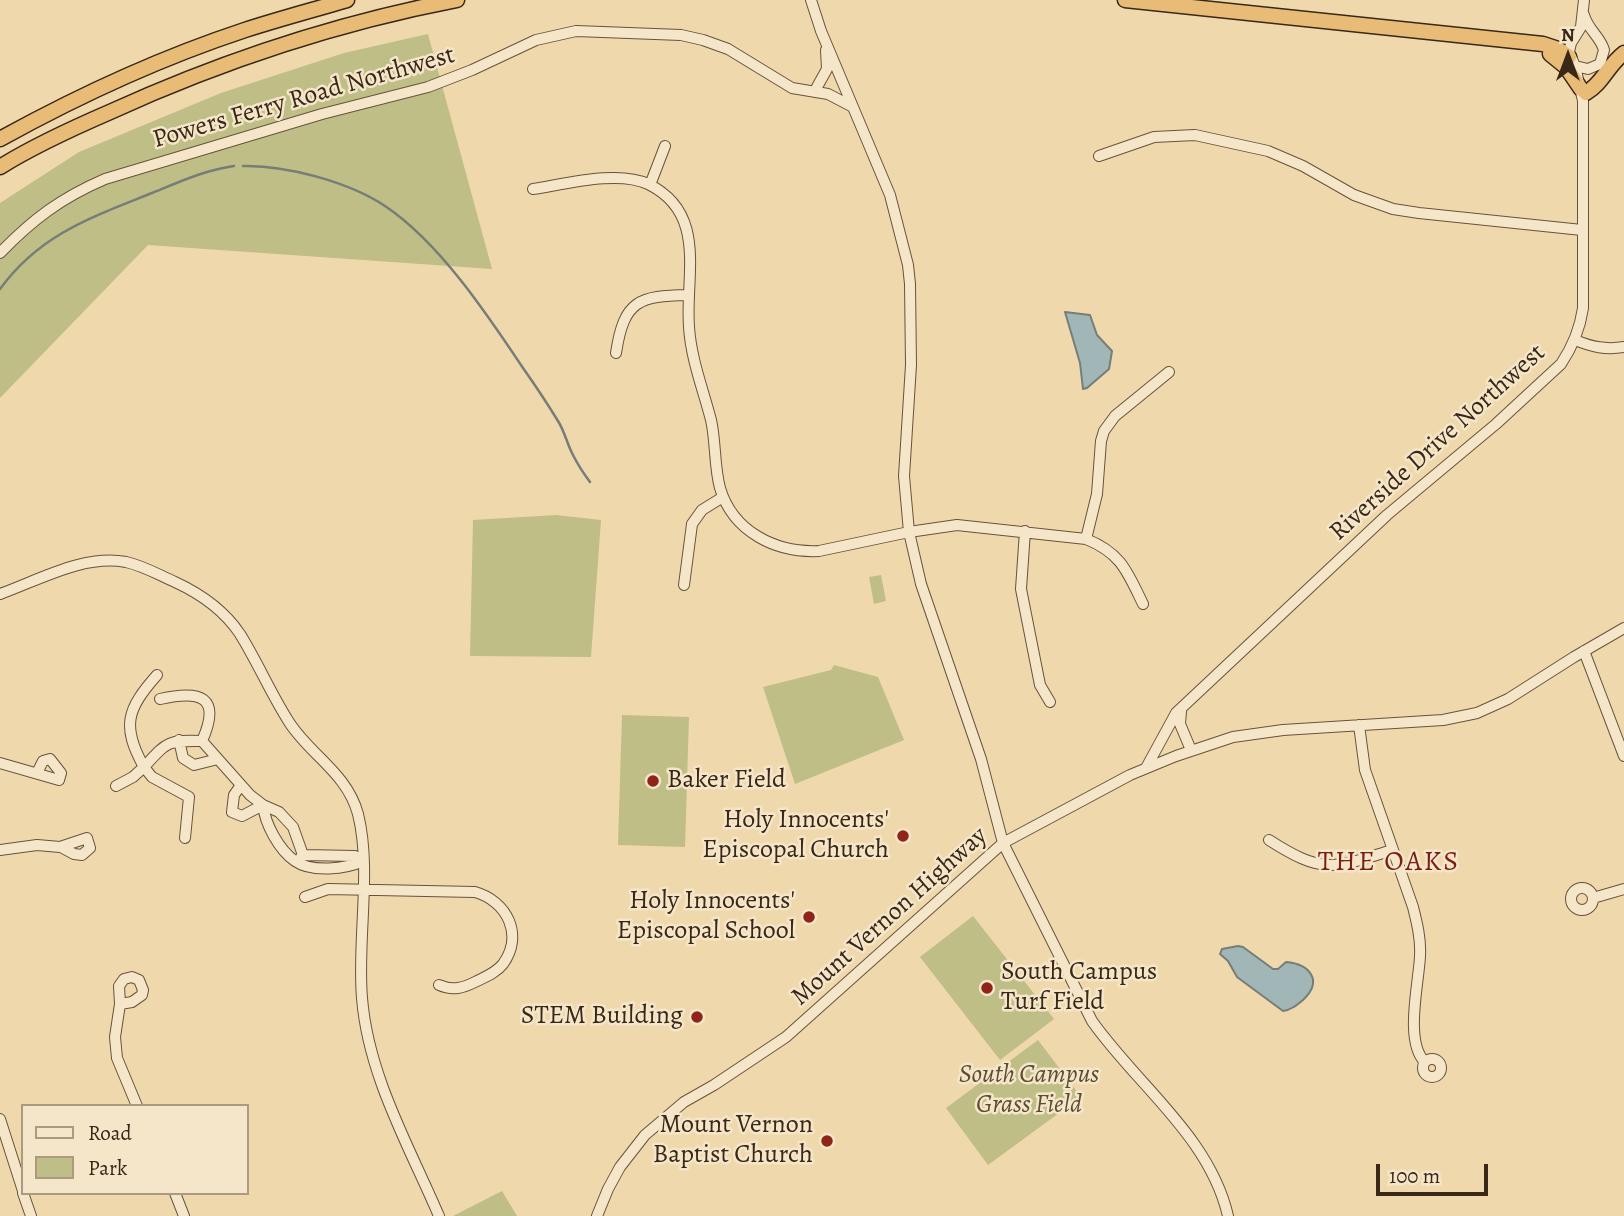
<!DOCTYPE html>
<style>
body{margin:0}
#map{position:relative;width:1624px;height:1216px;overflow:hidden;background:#f0d8ad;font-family:Alegreya,serif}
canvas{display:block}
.legend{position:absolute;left:21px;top:1104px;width:228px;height:91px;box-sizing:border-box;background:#f5e6ca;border:2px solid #aa9a82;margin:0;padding:9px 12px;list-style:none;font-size:21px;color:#392717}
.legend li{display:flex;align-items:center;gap:14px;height:35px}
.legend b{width:35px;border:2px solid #aa9a82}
.north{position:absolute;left:1533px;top:21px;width:70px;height:70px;-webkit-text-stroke:5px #f5e6ca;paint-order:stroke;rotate:0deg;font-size:19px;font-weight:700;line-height:28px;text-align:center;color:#392717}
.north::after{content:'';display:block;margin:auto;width:24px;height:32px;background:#392717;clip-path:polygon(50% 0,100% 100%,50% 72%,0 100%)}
.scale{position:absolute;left:1376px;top:1164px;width:112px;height:32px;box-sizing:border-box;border:4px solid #392717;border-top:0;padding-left:9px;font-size:21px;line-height:24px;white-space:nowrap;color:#392717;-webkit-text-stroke:5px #f5e6ca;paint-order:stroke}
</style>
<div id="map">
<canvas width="1624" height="1216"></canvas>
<ul class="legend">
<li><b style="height:9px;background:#f5e6ca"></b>Road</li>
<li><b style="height:19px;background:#bebe86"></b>Park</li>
</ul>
<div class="north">N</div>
<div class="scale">100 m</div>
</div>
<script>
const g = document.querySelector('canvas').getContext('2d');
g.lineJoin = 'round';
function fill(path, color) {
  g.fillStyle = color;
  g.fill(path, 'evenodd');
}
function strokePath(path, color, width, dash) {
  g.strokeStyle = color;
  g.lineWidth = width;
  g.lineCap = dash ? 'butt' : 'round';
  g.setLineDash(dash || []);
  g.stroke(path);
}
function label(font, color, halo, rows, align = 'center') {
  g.font = font + ' Alegreya,serif';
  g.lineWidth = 5;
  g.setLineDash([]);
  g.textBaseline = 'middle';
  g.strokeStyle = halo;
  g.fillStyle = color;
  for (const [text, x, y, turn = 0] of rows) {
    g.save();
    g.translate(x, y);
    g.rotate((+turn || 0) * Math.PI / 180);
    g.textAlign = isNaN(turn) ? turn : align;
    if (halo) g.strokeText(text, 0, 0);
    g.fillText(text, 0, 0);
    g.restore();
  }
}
const green = new Path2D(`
 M428 34 492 269 148 245 0 398V203L79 152 221 93 344 53Z
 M556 515 601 520 591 657 470 656 473 520Z
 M881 575 886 601 874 604 869 577Z
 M834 665 878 677 904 740 795 784 763 687 831 670Z
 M622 715 689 717 685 847 618 845Z
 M973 916 1054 1019 1000 1060 920 957Z
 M1038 1040 1081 1097 988 1165 946 1108Z
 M502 1191 517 1216H453Z`);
const water = new Path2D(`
 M1065 312 1090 315 1097 335 1112 351 1109 369 1087 388 1083 389 1080 363Z
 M1238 946 1243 947 1273 969H1278L1286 962C1309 964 1324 980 1303 1000 1297 1005 1291 1010 1283 1011L1237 977 1228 961 1220 954 1222 949Z`);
const stream = new Path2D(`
 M243 166C286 165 349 182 385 206 439 242 487 314 523 368 535 385 547 403 558 421 565 432 567 444 573 455 578 465 584 474 590 482
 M0 289C40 234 92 217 152 193 179 182 205 170 234 166`);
const minor = new Path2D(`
 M811 0 821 31 890 195 908 265 910 284 911 365 904 476 909 532 921 584 981 759 1003 843 1092 1021C1137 1085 1210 1137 1228 1216
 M1584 0 1581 27 1571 43 1569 52 1575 66 1588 69 1600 64 1604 50C1600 36 1588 30 1584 15
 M817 87 827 69 826 50
 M1099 156 1154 137 1195 135 1268 151 1303 166 1354 195 1393 209 1419 213 1582 230
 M650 185 665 146
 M533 189C566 184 618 170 648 184 708 213 685 276 689 327 691 359 703 389 711 420 716 442 714 466 720 488 733 532 776 553 819 551L909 532 957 525 1086 539C1121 553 1127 571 1143 604
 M0 253C33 219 61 198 105 179L322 114 428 87 472 70 536 40 576 31 681 35 703 40 728 49 792 88 828 94 853 107
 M1575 340C1592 347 1606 350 1624 347
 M616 353C624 300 639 296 688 295
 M1025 531 1021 589 1040 685 1050 702
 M1086 539 1097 494 1101 441 1104 431 1115 416 1169 372
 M684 585 692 524 702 510 723 497
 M0 594C39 580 84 554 126 562 144 566 159 575 175 582 201 594 224 610 240 634 258 663 271 694 289 722 310 755 347 773 358 814 372 870 357 939 362 998 368 1075 409 1146 439 1216
 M1584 651 1624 756
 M157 675C127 709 121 726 144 767 167 742 167 740 202 741L250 795 263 805 279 812 293 827 303 855
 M160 699C200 690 222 696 202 741
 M1181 711 1180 724 1191 750
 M1359 725 1365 770 1413 907C1417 923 1421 939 1420 956 1419 982 1404 1042 1425 1062
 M179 740 183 758 194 765 218 759
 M0 763 59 780 61 773 50 759 43 761 37 773
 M1146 768 1176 713 1387 515 1496 424 1561 364C1573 346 1580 329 1583 308V101L1575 66
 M241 785 234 795 232 812 242 816 263 805
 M116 786 133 777 144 767 152 777 189 797 185 838
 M263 805C265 824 279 850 295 861 312 873 346 869 363 861
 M1269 840C1322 874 1333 869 1392 850
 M0 850 37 845 60 847 87 838 90 848 82 855 74 854 61 847
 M301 857 303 855 355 856 363 861
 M1571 899a11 11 0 1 1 22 0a11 11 0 1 1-22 0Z
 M305 897 328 889 475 892C507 901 524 935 503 964 496 973 485 977 475 982 463 988 453 991 439 985
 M1593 898 1624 889
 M120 1004 132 1002 142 995 143 990 139 980 132 977 124 979 119 986 120 1004 115 1037 117 1058 137 1106
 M1423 1068a9 9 0 1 1 18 0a9 9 0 1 1-18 0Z
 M0 1119 23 1191
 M23 1193 31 1216
 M175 1193 184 1216
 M597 1216 608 1189 620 1167 645 1135 684 1102 714 1085 786 1037 1003 843 1130 775 1176 756 1233 737 1283 730 1443 720 1477 713 1508 699 1574 657 1624 628`);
const highway = new Path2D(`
 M1125 0 1543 44 1558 49 1569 57
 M1550 54 1566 67 1581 89
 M1586 93C1603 83 1608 65 1624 53
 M0 139C78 96 160 58 245 30 279 19 313 10 347 0
 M0 167C35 145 73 128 110 112 222 61 337 23 457 0`);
const markers = [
 [653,781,7,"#8f2418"],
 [903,836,7,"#8f2418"],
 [809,917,7,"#8f2418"],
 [987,988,7,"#8f2418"],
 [697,1017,7,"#8f2418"],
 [827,1141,7,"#8f2418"]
];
const streetNames = [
 ["Powers Ferry Road Northwest",304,98,-16],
 ["Riverside Drive Northwest",1438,443,-42],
 ["Mount Vernon Highway",890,917,-42]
];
const poiNames = [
 ["Baker Field",667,781,"left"],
 ["Holy Innocents'",889,821],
 ["Episcopal Church",889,851],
 ["Holy Innocents'",795,902],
 ["Episcopal School",795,932],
 ["South Campus",1001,973,"left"],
 ["Turf Field",1001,1003,"left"],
 ["STEM Building",683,1017],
 ["Mount Vernon",813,1126],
 ["Baptist Church",813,1156]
];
const parkNames = [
 ["South Campus",1029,1076],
 ["Grass Field",1029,1106]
];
const neighbourhoodNames = [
 ["THE OAKS",1389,863]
];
fill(green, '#bebe86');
fill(water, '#a1b6b7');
strokePath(water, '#777d77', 2);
strokePath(stream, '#777d77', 2.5);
strokePath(minor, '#67533c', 12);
strokePath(highway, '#392717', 17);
strokePath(minor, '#f5e6ca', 10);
strokePath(highway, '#e8bc76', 14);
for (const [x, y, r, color] of markers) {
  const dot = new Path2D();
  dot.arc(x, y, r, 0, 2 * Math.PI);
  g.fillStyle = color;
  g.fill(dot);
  strokePath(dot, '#f5e6ca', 2.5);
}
label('26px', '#392717', '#f5e6ca', streetNames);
label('26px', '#392717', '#f5e6ca', poiNames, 'right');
label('italic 26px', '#5a4d33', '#f5e6ca', parkNames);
g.letterSpacing = '2px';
label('28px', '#7a1f14', '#f5e6ca', neighbourhoodNames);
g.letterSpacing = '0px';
</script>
